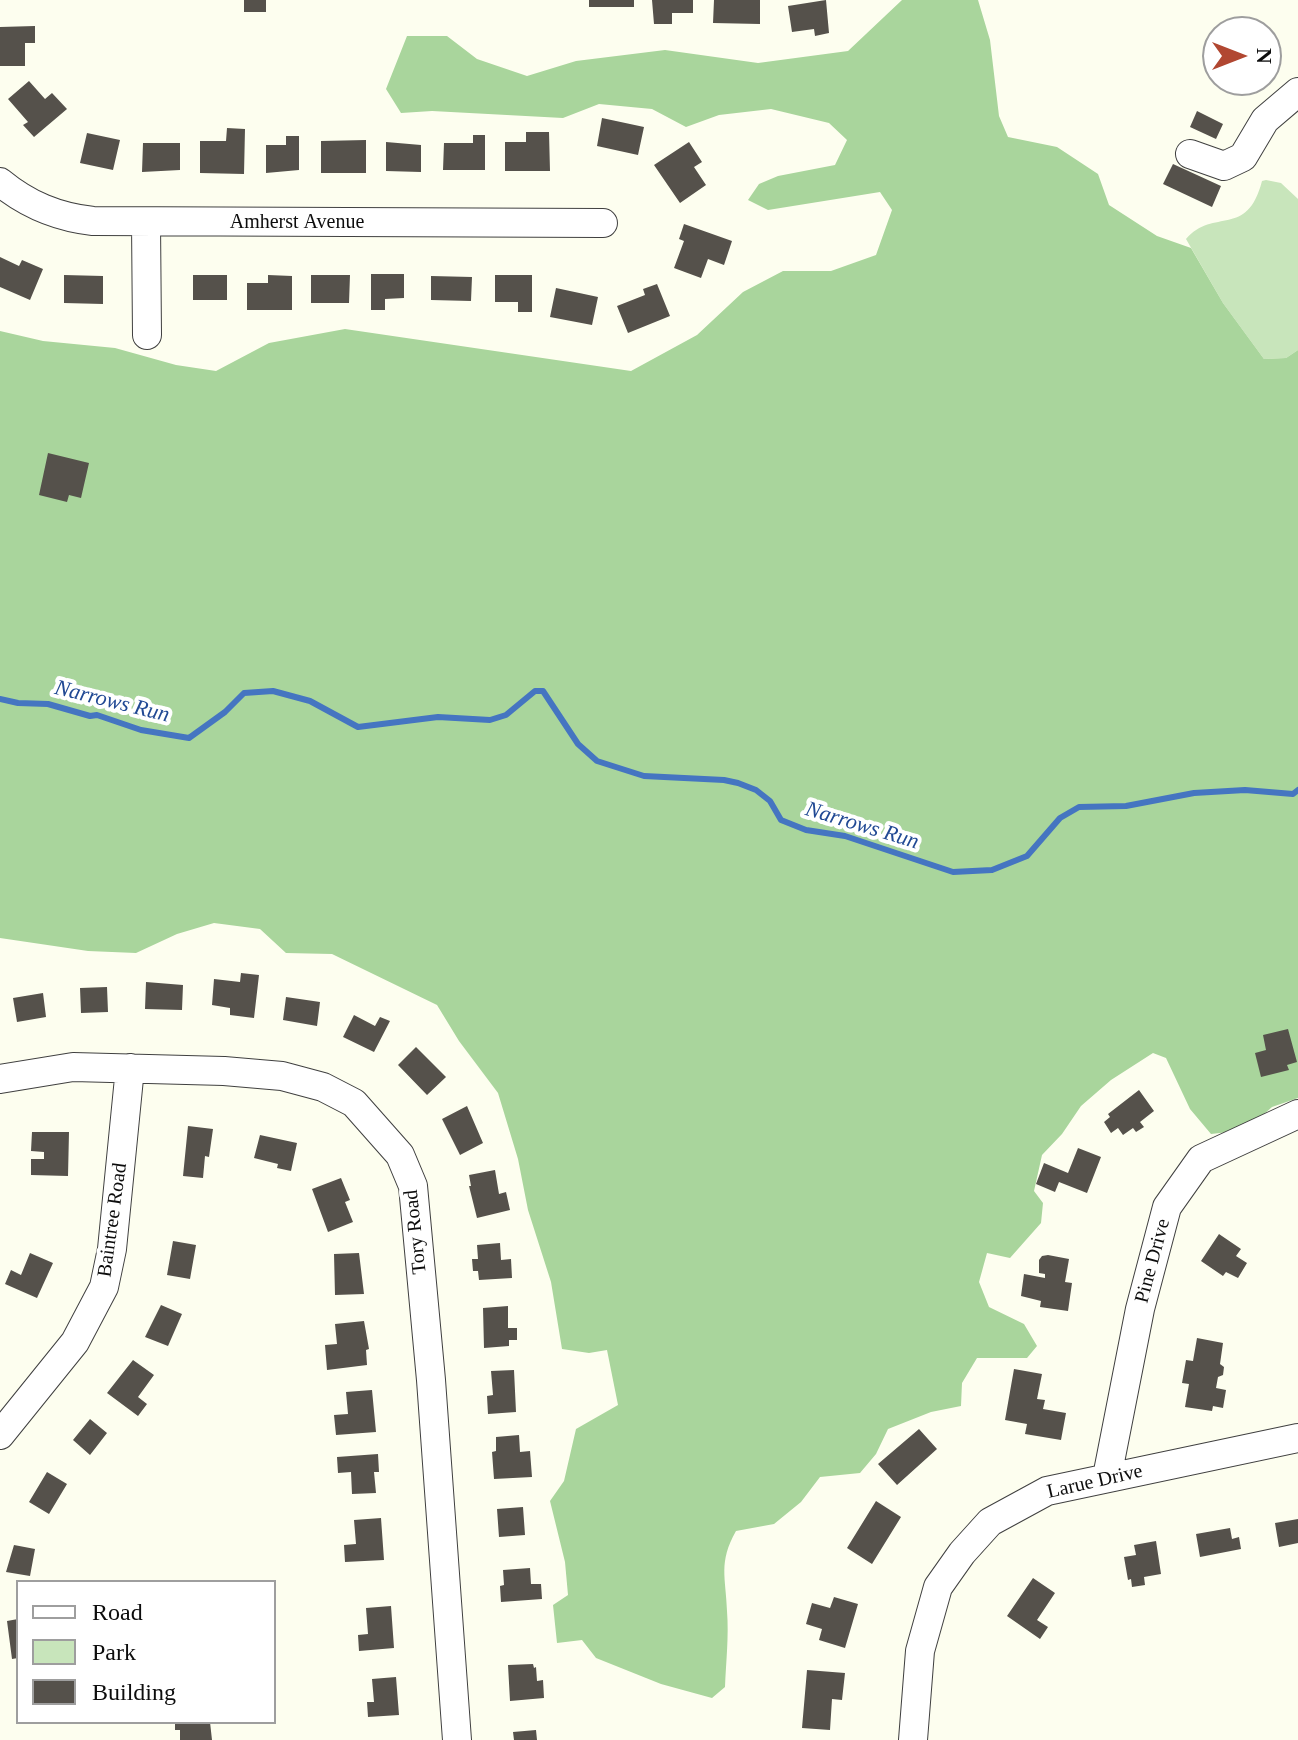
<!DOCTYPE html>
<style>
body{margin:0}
#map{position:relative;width:1298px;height:1740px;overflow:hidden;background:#fdfeef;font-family:Georgia,serif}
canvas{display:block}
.legend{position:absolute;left:16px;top:1580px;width:260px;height:144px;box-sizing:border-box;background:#fff;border:2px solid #9e9e9e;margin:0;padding:10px 14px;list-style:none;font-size:24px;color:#0d0d0d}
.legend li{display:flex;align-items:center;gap:16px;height:40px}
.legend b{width:40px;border:2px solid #9e9e9e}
.north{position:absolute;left:1202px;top:16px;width:80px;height:80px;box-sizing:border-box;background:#fff;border:2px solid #9e9e9e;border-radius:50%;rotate:90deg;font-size:22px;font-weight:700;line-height:32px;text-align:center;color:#0d0d0d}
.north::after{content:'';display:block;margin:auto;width:28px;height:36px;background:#b14731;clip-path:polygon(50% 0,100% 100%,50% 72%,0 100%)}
</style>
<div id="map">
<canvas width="1298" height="1740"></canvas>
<ul class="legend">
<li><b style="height:10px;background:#fff"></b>Road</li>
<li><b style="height:22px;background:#c8e5bb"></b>Park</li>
<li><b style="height:22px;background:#55514b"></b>Building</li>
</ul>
<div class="north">N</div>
</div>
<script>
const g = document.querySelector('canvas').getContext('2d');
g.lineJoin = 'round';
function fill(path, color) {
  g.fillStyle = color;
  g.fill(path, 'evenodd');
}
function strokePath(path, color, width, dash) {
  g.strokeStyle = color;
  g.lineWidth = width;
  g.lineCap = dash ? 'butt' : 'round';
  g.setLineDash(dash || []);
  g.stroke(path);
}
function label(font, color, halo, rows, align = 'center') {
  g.font = font + ' Georgia,serif';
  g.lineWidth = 8;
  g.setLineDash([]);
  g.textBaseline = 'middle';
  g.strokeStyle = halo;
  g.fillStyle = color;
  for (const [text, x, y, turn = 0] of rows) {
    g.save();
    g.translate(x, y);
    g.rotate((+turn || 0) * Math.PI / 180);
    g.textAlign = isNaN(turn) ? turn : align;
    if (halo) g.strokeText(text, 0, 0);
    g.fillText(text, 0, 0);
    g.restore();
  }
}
const green = new Path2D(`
 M1266 180 1281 183 1298 199V350L1286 358 1264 359 1223 303 1186 239C1214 207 1247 239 1262 181Z`);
const forest = new Path2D(`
 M902 0H978L990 40 999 116 1008 137 1057 147 1098 174 1109 205 1157 236 1191 248 1223 303 1264 359 1286 358 1298 350V1098L1272 1107 1246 1130 1211 1134 1190 1109 1166 1058 1153 1053 1111 1080 1081 1106 1062 1134 1042 1155 1034 1191 1043 1203 1041 1223 1010 1258 987 1253 979 1282 989 1307 1024 1324 1037 1346 1027 1358H977L962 1383 961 1406 931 1412 888 1429 876 1454 860 1473 820 1477 801 1502 774 1524 736 1531C718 1563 726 1577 727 1611 729 1636 726 1662 725 1687L712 1698 661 1684 596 1658 582 1640 557 1643 553 1605 568 1595 565 1562 550 1501 564 1481 576 1429 618 1405 607 1350 589 1353 562 1349 551 1282 528 1210 518 1159 498 1093 459 1041 437 1005 332 954 286 953 260 929 214 923 177 934 136 953 88 951 0 938V331L43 341 115 348 176 365 216 371 269 343 345 329 631 371 697 335 743 292 783 271H831L876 255 892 210 880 192 768 210 748 200 759 184 778 176 835 165 847 140 829 123 771 109 719 115 686 127 652 109 599 104 563 118 432 111 401 113 386 89 407 36H447L477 59 527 76 576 61 665 50 758 63 848 51Z`);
const stream = new Path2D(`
 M0 699 18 703 48 704 90 716 97 715 141 730 189 738 225 712 244 693 273 691 310 701 358 727 438 717 490 720 506 715 535 691H543L578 744 597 761 644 776 724 780 738 783 756 790 770 801 781 820 806 830 845 836 953 872 992 870 1027 856 1060 818 1079 807 1126 806 1194 793 1245 790 1293 794 1298 790`);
const building = new Path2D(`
 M244 0H266V12H244Z
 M589 0H634V7H589Z
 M652 0H693V13H672V24H654Z
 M714 0H760V24L713 23Z
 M826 0 829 33 815 36 814 29 792 32 788 6Z
 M35 26V43H25V66H0V27Z
 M29 81 45 99 52 93 67 109 34 137 23 125 28 122 8 99Z
 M1197 111 1223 124 1216 139 1190 127Z
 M602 118 644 127 638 155 597 146Z
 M227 128 245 129 244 174 200 173V141H226Z
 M526 132H549L550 171H505V142H526Z
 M87 133 120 140 113 170 80 163Z
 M473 135H485V170H443L444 143H473Z
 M286 136H299V170L266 173V145H286Z
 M366 140V173H321V141Z
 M386 142 421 145V172L386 171Z
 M689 142 702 162 694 167 706 185 680 203 654 165Z
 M143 143H180V170L142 172Z
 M1173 164 1221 186 1212 207 1163 184Z
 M684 224 732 241 724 265 708 259 701 278 674 268 684 241 679 239Z
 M0 257 19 266 22 260 43 269 30 300 0 287Z
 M371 274H404V298L385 299V310H371Z
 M64 275 103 276V304L64 303Z
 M193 275H227V300H193Z
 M268 275 292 276V310H247V283H268Z
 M311 275H350L349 303H311Z
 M495 275H532V312H518V302H495Z
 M431 276 472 277 471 301 431 300Z
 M657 284 670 316 628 333 617 306 645 295 643 289Z
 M556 288 598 297 592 325 550 317Z
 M48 453 89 463 81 498 69 495 67 502 39 495Z
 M241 973 259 975 254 1018 230 1015V1008L212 1005 214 979 240 982Z
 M146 982 183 985 182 1010 145 1009Z
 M107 987 108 1012 81 1013 80 988Z
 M43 993 46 1017 17 1022 13 998Z
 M286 997 320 1002 317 1026 283 1020Z
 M354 1015 375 1026 380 1017 390 1021 374 1052 343 1037Z
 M1288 1029 1297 1062 1287 1065 1289 1070 1261 1077 1255 1053 1266 1050 1263 1035Z
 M416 1047 446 1077 427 1095 398 1065Z
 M1139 1090 1154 1111 1140 1122 1144 1127 1136 1132 1133 1128 1123 1135 1118 1128 1111 1133 1104 1122 1110 1117 1108 1114Z
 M467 1106 483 1143 460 1155 442 1119Z
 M188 1126 213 1129 209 1157 205 1156 203 1178 183 1176Z
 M32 1132H69L68 1176 31 1175V1159H44V1152L31 1151Z
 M260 1135 297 1143 291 1171 277 1168 278 1164 254 1158Z
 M1078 1148 1101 1157 1087 1193 1059 1182 1055 1192 1036 1184 1044 1163 1068 1173Z
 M495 1170 499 1194 506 1192 510 1210 477 1218 469 1186H471L469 1175Z
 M341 1178 350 1200 345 1202 353 1222 328 1232 312 1189Z
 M1219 1234 1241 1249 1236 1256 1247 1263 1238 1278 1226 1272 1223 1276 1201 1261Z
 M173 1241 196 1245 190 1279 167 1275Z
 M500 1243 501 1260 511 1259 512 1278 479 1280 478 1271H473L472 1259H478L477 1245Z
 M30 1253 53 1263 37 1298 5 1284 11 1270 21 1275Z
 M359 1253 364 1294 335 1295 334 1254Z
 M1048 1255 1069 1259 1065 1282 1072 1283 1068 1311 1040 1307 1041 1301 1021 1296 1024 1274 1045 1278V1274L1039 1273V1260L1042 1256Z
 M161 1305 182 1314 168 1346 145 1337Z
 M508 1306V1328H517V1340H509V1346L484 1348 483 1308Z
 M364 1321 369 1349 366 1350 367 1365 327 1370 325 1345 337 1344 335 1324Z
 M1197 1338 1223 1343 1220 1364 1224 1367 1223 1375 1218 1377 1216 1388 1226 1390 1223 1408 1213 1406 1212 1411 1185 1407 1189 1384 1182 1383 1186 1360 1193 1361Z
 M133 1360 154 1375 138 1397 147 1404 138 1416 107 1393Z
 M1014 1369 1042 1374 1037 1399 1045 1400 1043 1409 1066 1413 1061 1440 1025 1434 1027 1424 1005 1420Z
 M514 1370 516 1412 488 1414 487 1396 493 1395 491 1371Z
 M372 1390 376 1432 336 1435 334 1415 348 1414 346 1392Z
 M90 1419 107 1433 90 1455 73 1440Z
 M919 1429 937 1449 897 1485 878 1464Z
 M519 1435 520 1452 530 1451 532 1477 494 1479 492 1452 496 1451V1437Z
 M378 1454 379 1472H374L376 1493 352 1494 351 1472 338 1473 337 1457Z
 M47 1472 67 1484 49 1514 29 1502Z
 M876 1501 901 1517 872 1564 847 1548Z
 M523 1507 525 1535 499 1537 497 1509Z
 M381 1518 384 1560 345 1562 344 1545 356 1544 354 1520Z
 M1298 1519V1543L1279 1547 1275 1523Z
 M1230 1528 1232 1539 1239 1537 1241 1549 1200 1557 1196 1534Z
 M1156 1541 1161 1574 1144 1577 1145 1585 1132 1587 1131 1579 1128 1580 1124 1557 1136 1555 1134 1545Z
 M14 1545 35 1549 30 1576 6 1572Z
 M530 1568 531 1584H541L542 1599 501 1602 500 1586 504 1585 503 1570Z
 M1033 1578 1055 1593 1037 1620 1048 1627 1040 1639 1007 1616Z
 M834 1597 858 1604 845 1648 819 1640 822 1629 806 1624 812 1603 830 1608Z
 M391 1606 394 1648 359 1651 358 1635 368 1634 366 1608Z
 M18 1619V1658L12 1659 7 1621Z
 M533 1664 534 1668 536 1667 537 1681 543 1680 544 1698 510 1701 508 1665Z
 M807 1670 845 1673 842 1700 832 1699 830 1730 802 1728Z
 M396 1677 399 1715 368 1717 367 1702H374L372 1679Z
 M175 1722H210L212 1740H180V1730H175Z
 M536 1730 537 1740H514L513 1732Z`);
const minor = new Path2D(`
 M1190 154 1224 166 1243 157 1265 120 1298 92
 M0 182C28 205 57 217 93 221L603 223
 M146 223 147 335
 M0 1079 73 1067 224 1071 282 1076 323 1087 354 1103 400 1155 413 1186 431 1380 457 1740
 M0 1435 75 1342 104 1287 112 1249 130 1068
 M1107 1477 1140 1309 1167 1207 1201 1159 1298 1114
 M913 1740 920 1651 938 1587 962 1553 990 1522 1047 1491 1298 1438`);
const streetNames = [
 ["Amherst Avenue",297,223],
 ["Baintree Road",113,1220,-82],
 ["Tory Road",416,1232,-96],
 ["Pine Drive",1153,1261,-75],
 ["Larue Drive",1095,1482,-13]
];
const waterNames = [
 ["Narrows Run",112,702,14],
 ["Narrows Run",862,826,17]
];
fill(green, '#c8e5bb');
fill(forest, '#a9d59c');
strokePath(stream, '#4575c1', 6);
fill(building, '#55514b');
strokePath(minor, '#404040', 30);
strokePath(minor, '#fff', 28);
label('20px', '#0d0d0d', '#fff', streetNames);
label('italic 22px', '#214994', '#fff', waterNames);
</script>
